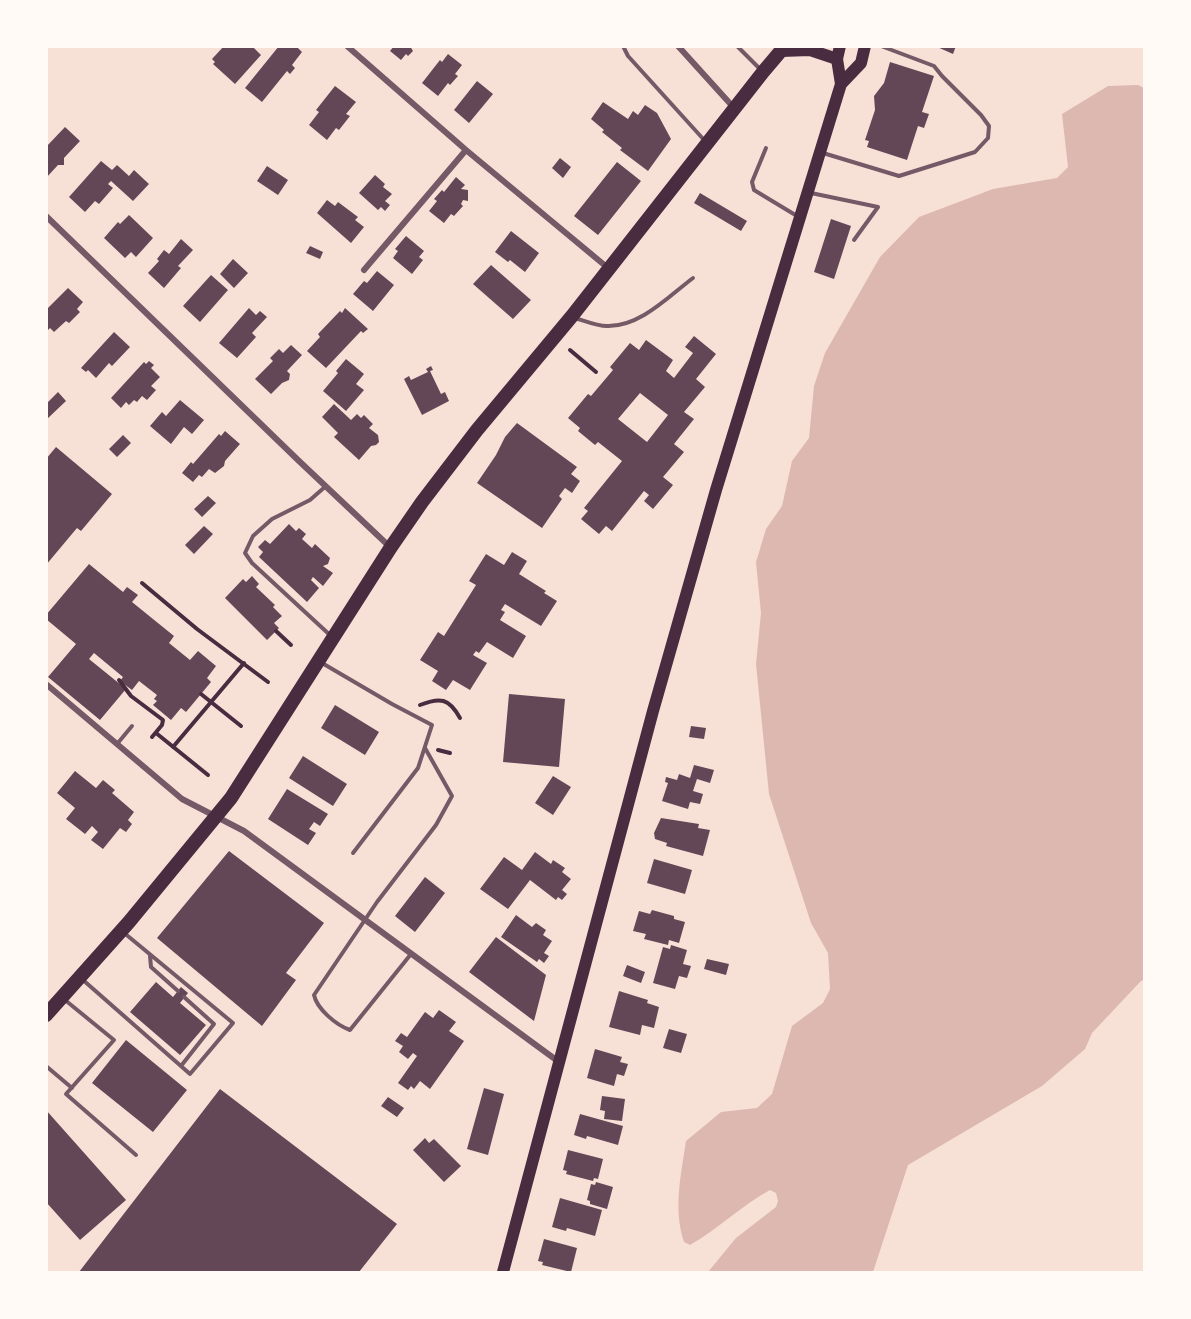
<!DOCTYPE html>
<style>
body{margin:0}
#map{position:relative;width:1191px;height:1319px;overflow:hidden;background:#f7e1d7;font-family:Raleway,sans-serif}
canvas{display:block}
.frame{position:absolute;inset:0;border:48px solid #fffaf5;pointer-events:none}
</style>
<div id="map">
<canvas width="1191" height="1319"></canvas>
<div class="frame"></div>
</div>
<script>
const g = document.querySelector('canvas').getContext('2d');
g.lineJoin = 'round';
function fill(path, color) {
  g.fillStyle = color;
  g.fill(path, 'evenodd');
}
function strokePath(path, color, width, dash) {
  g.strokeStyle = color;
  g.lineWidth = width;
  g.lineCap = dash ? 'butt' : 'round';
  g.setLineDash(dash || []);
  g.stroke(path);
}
const water = new Path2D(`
 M1138 85 1144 88V979L1140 982 1092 1033 1085 1049 1042 1086 908 1165 873 1272H708L736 1238 776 1207 778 1201 776 1193 770 1190C741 1206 718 1229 690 1245L684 1242C673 1209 681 1175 686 1141L721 1112 757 1108 772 1094 792 1026 823 1003 830 989 828 953 811 923 769 794 756 664 761 613 756 562 766 529 782 506 792 461 809 438 814 386 825 353 880 257 919 217 993 189 1057 178 1068 167 1062 114 1108 86Z`);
const building = new Path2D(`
 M224 46H252L261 55 235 84 213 64 215 62 212 59Z
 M279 46H296L302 52 292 65 295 68 290 74 287 71 262 102 245 88Z
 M394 46H410L413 51 408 56 406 54 401 60 390 51Z
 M935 46H956L953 54Z
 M448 54 462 65 455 74 458 76 450 85 448 83 438 96 422 83 440 60 442 62Z
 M890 62 934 76 922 112 929 114 924 128 918 126 907 160 867 147 869 141 865 140 875 110 874 96 884 83Z
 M477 81 493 94 469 123 454 110Z
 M335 86 356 102 346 114 350 116 339 130 336 128 327 140 309 125 319 112 316 110Z
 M603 102 628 119 633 111 638 115 645 105 657 113 671 139 648 171 620 150 622 148 602 132 604 130 591 119Z
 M65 127 80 141 64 158V165H58L46 178V147Z
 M560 158 571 167 563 178 552 168Z
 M101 161 112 170 117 165 129 176 134 170 149 184 133 201 111 181 108 184 113 188 99 204 95 201 85 212 69 197Z
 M617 162 641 181 598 235 574 216Z
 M267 166 288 180 278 195 257 181Z
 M375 175 385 184 383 187 392 194 385 201 390 205 385 211 381 207 378 210 359 193Z
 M456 177 465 185 461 189 468 190V201L463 200 461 204 463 206 454 216 451 214 444 223 429 211 437 201 434 199 442 190 444 192Z
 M700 193 747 221 741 231 694 203Z
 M327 200 335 206 338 202 358 217 355 220 364 227 351 243 317 213Z
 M129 215 153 238 136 257 131 252 125 258 104 238 118 222 120 224Z
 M831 219 851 226 834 279 814 272Z
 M511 231 539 253 525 272 510 260 508 262 495 252Z
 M406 236 424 251 419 257 423 260 412 274 393 258 398 251 395 249Z
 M181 239 193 250 178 266 181 268 164 288 148 273 159 261 157 259 164 250 169 254Z
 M310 246 323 252 320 259 306 253Z
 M233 259 248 273 234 288 220 274Z
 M491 265 531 300 513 319 473 284Z
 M377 271 394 285 373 311 353 294 364 281 367 283Z
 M211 275 228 290 200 322 183 306Z
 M68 288 83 302 77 309 80 312 69 323 66 321 54 332 50 328 46 332V310Z
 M249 308 256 315 260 311 267 317 252 333 256 337 237 358 219 343Z
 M345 308 368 329 363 333 361 331 326 368 307 351 320 337 318 334 340 311 342 313Z
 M114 332 130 347 112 366 109 363 96 378 88 370 86 372 81 368Z
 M694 336 716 354 696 379 705 387 684 412 694 419 674 444 684 452 663 477 673 485 653 509 644 501 649 495 644 491 612 531 606 526 599 534 581 519 588 511 584 508 622 461 598 442 595 445 578 431 580 428 568 418 588 394 591 396 613 370 610 367 630 343 639 350 646 340 673 360 666 371 674 378 693 353 685 347ZM640 393 668 415 647 442 618 419Z
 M291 345 302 355 287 371 290 374 289 380 282 383 271 394 255 379 273 361 270 358 279 349 283 353Z
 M346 359 364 374 356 384 364 390 346 411 323 391 338 373 336 371Z
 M149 361 154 365 151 368 160 377 151 386 156 390 147 400 142 396 137 402 134 400 129 405 126 402 121 408 111 398 144 362 146 364Z
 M431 366 433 370 430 371 441 394 445 392 449 401 422 415 404 379 409 376 411 380 428 372 426 369Z
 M58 392 66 401 46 420V404Z
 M180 400 204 420 192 434 184 427 171 444 150 426 162 412 166 416Z
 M334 404 351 420 357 414 361 418 364 415 373 424 369 428 378 435 379 442 376 445 371 446 359 460 334 437 338 433 322 417Z
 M517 423 577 467 571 474 580 481 572 493 565 488 559 496 562 499 542 528 477 483 496 455 505 437Z
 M225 431 240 444 225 461 224 466 215 473 209 469 202 477 199 475 193 482 182 473 191 462 193 464 219 434 221 436Z
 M123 435 131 443 117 457 109 449Z
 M56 447 112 494 81 531 77 528 46 565V459Z
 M208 496 216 503 202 517 194 509Z
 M289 524 296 531 299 528 306 534 302 539 312 548 315 544 330 558 328 564 323 566 333 573 323 586 313 577 311 580 319 588 307 602 259 557 263 552 258 547 265 540 270 544Z
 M204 526 213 534 194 554 185 545Z
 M512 552 527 561 519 574 546 591 544 593 557 601 541 626 505 604 501 610 505 612 500 620 526 636 513 658 487 642 479 653 476 651 473 655 487 663 470 690 453 680 446 690 432 681 438 671 420 660 438 632 444 636 476 585 469 581 486 554 504 565Z
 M89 564 123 592 127 587 138 595 132 602 174 636 169 643 190 660 198 651 216 666 207 678 211 682 186 712 181 708 171 720 153 705 157 701 154 699 157 695 139 681 132 690 120 681 123 677 94 653 89 659 126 689 100 720 48 677 76 644 46 619V615Z
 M252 576 259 584 256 587 275 605 273 607 282 616 274 623 279 628 267 640 225 598 243 579 246 582Z
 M509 694 565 699 559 767 503 762Z
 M335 705 379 732 365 755 321 728Z
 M691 726 706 728 704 739 689 737Z
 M303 756 347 784 333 806 289 778Z
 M694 765 714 770 710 783 697 779 693 791 703 794 700 804 690 802 688 809 662 801 668 783 665 782 666 777 677 780 679 774 690 778Z
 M75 771 96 788 103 780 115 790 112 793 134 812 128 820 132 824 126 832 120 828 103 849 91 840 98 832 92 826 85 834 66 819 75 808 57 793Z
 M553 776 571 787 553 815 535 803Z
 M287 789 328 814 320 826 314 822 309 829 316 833 308 845 268 819Z
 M661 818 699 824 698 828 710 830 703 856 666 846 667 843 655 839 654 833Z
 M229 851 324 923 286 973 296 980 262 1026 157 938Z
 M535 852 551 864 553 860 565 868 562 872 571 879 562 890 567 894 562 900 558 897 556 900 530 880 508 909 480 889 504 857 522 870Z
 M654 859 692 870 685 894 647 883Z
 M425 877 445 893 415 932 395 916Z
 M652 910 674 916V919L685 922 679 943 669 940 668 945 644 939 646 934 633 931 639 911 650 914Z
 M516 915 532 927 536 923 546 930 543 935 552 941 544 953 549 956 544 963 539 959 537 962 501 937Z
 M496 937 546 975 534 1021 469 972Z
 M671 945 687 950 683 964 691 966 687 978 679 976 675 989 653 983 663 947 670 949Z
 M707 959 729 964 726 975 704 969Z
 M627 965 645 972 641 983 623 976Z
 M156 982 173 997 181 987 188 993 180 1003 206 1025 180 1055 130 1012Z
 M619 991 648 1000 647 1003 659 1007 654 1028 642 1025 640 1035 609 1027Z
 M439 1010 456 1022 449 1031 464 1041 430 1089 420 1081 414 1089 411 1086 408 1090 398 1083 417 1056 413 1053 408 1059 399 1052 403 1046 395 1041 401 1033 407 1037 425 1012 433 1018Z
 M669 1029 687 1034 681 1053 663 1048Z
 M126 1040 187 1090 153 1132 92 1083Z
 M595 1049 622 1057 620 1062 628 1064 624 1076 617 1074 614 1086 587 1078Z
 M484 1088 504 1094 488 1155 467 1149Z
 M220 1089 397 1224 359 1272H79Z
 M602 1096 625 1099 622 1121 604 1119 605 1111 600 1110Z
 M388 1097 404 1108 397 1117 381 1106Z
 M46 1110 126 1200 80 1240 46 1202Z
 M580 1114 623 1126 618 1145 587 1136 586 1139 574 1135Z
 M425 1138 429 1143 434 1139 461 1166 444 1182 413 1150Z
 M568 1150 603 1159 598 1179 594 1178 593 1181 566 1174 567 1171 563 1170Z
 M596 1182 613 1187 607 1209 590 1204V1201L587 1200 591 1184 595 1185Z
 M560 1198 602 1210 595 1236 567 1228 566 1231 552 1227Z
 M544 1239 577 1248 571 1272 542 1265 543 1262 538 1261Z`);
const path = new Path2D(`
 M570 350 596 372
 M142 583 197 629 268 682
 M276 631 291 645
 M119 680 131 696 163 720 162 725 152 737
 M201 694 241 726
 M420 705C440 697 449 698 460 718
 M156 733 208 775
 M173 747 244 663
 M438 750 450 753`);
const service = new Path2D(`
 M623 46 628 56 705 141
 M737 46 760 69
 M766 148 752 182 754 190 797 216
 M823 153 899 176 975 152 988 138 989 126 981 115 942 76 934 66 881 46
 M811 193 878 207 854 240
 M575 318C585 321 597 326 607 326 640 327 669 296 693 278
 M326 486 310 500 272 519 253 536 245 553 252 563 331 636
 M322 663 392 704 432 725 418 768 353 853
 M117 744 132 726
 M411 954 350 1030C336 1025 317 1009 314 995L377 902 436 825 452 796 425 748
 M150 956 151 967 178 991
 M83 980 190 1074 233 1023 123 932
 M65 1000 114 1040 66 1094 136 1155
 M46 1066 72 1088
 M181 1066 214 1024 184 997`);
const minor = new Path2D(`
 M347 46 466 150 608 268
 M678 46 735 109
 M46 216 299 461 390 547
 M364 270 466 150
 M46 684 182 799 244 831 559 1062`);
const secondary = new Path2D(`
 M841 84 861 63 865 46
 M503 1272 653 711 716 490 841 84 837 59 840 46`);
const primary = new Path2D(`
 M781 51 810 50 837 59`);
const trunk = new Path2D(`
 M46 1015 129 922 231 798 391 547 422 502 477 430 572 316 763 72 785 46`);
fill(water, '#dcb8b0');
fill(building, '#644757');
strokePath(path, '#4a2c40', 4);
strokePath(service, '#755966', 4);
strokePath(minor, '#755966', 6);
strokePath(secondary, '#4a2c40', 12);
strokePath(primary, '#4a2c40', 12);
strokePath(trunk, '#4a2c40', 14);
</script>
